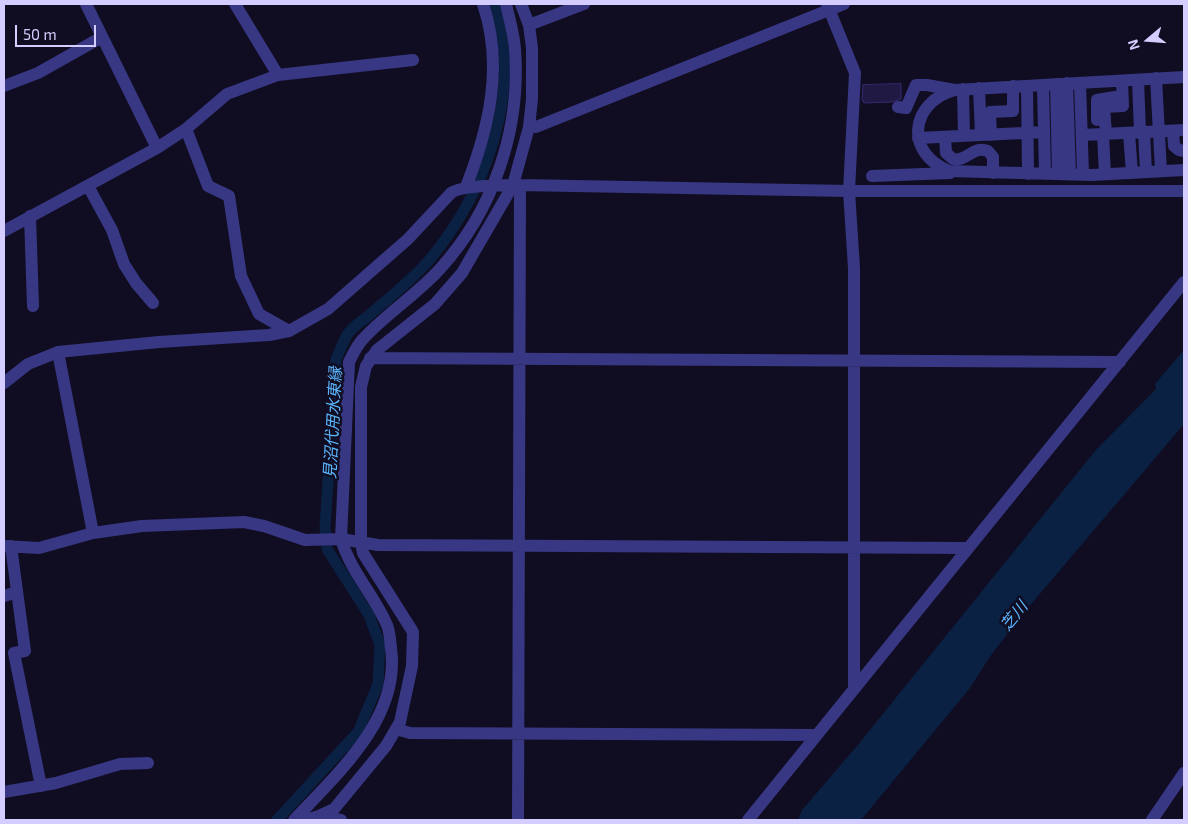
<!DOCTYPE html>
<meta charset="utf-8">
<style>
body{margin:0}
#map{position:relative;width:1188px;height:824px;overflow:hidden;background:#100d22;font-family:"Exo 2",sans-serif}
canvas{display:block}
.frame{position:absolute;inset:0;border:5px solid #d3ceff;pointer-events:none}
.north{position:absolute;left:1123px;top:15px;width:50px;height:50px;-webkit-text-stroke:4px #100d22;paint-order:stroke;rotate:252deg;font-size:14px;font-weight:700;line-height:20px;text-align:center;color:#d3ceff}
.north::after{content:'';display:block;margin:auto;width:18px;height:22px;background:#d3ceff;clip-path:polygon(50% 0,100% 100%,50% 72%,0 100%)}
.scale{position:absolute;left:15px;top:25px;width:81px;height:22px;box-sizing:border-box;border:2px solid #d3ceff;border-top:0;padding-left:6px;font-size:15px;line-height:18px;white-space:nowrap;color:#d3ceff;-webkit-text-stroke:4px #100d22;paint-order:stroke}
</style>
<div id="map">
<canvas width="1188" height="824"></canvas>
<div class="frame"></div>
<div class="north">N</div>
<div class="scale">50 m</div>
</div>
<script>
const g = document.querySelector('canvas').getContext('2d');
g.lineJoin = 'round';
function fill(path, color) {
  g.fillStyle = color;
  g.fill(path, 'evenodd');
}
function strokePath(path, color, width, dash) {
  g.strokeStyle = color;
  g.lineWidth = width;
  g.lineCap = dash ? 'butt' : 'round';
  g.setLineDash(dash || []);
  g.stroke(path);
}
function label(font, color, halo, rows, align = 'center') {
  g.font = font + ' "Exo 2","Noto Sans JP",sans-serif';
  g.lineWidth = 5;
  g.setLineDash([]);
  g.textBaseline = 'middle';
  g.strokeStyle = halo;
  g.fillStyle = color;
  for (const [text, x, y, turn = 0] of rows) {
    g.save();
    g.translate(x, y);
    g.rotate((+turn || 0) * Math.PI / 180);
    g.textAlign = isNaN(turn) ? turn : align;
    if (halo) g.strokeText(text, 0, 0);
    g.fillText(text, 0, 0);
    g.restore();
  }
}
const water = new Path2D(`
 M1184 350V424L1027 609 991 655 970 688 861 820H798L802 810 857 746 1095 451 1156 389 1155 384Z`);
const canal = new Path2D(`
 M277 820 358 732 378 684 380 645 369 615 327 549 325 528 336 359C340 351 343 342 347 335 352 328 360 322 367 317 388 298 413 280 431 258 486 191 524 89 494 4`);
const building = new Path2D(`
 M901 84V99L892 102 864 103 862 100 863 85Z`);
const minor = new Path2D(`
 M86 4 157 148
 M235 4 278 75
 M521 4 529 25
 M827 4 855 73 849 191 854 268V688
 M1184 77 955 90C910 102 904 153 949 171L1092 175 1184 170
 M1156 78 1161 171
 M1138 80 1140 132
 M1067 83 1070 174
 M1080 83 1083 174
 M1056 84 1058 174
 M1043 85 1045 174
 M4 86 38 73 102 37
 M1027 86 1028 174
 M979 88 981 135
 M963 89 964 136
 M898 107 906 108 916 85H927L955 90
 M1097 120V100L1115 97
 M529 127H536L844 4
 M186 129 227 94 278 75 413 60
 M1173 131 1174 146 1179 150 1184 151
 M1144 132 1146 172
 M1129 133 1132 173
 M1103 134 1105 174
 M1106 134 1104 107 1123 106 1122 81
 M991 135 990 112 1013 111V86
 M1082 135 1184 130
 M945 137 946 153 953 159C967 162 973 145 988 151L993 157V173
 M918 138 1044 132
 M872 176 950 173
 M88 186 112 230 124 264 136 283 153 303
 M466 187C489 128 504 66 483 4
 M30 216 33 306
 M4 231 157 148 186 129 208 186 229 196 241 276 259 314 289 331
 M58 352 93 533
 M370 358 1120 362
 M4 383 28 364 58 352 159 342 269 335 289 331 328 309 408 239 451 193C461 185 506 185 520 185L849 191H1184
 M4 546 39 548 93 533 142 526 244 522 264 526 305 540 341 539 378 545 968 548
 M11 546 25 651 14 653 41 786
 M4 596 17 592
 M396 729 410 733 817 735
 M4 792 56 783 120 764 148 763
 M319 816 334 809 386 746 400 722 412 666 413 632 363 553 361 543V387L366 366 377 350 435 304 462 273 513 185 529 127 532 99V48L529 25 584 4
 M294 820C337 774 401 718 391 648 390 641 390 632 387 625 374 595 351 572 341 539L349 362C353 354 357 345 363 339 386 314 416 295 439 270 494 210 521 129 515 49 514 34 509 18 506 4
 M305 820 319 816 341 820
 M518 820 520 185
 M748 820 1184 282
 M1152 820 1184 773`);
const waterNames = [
 ["見沼代用水東縁",333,423,-87],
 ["芝川",1014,616,-51]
];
fill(water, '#0a2144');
strokePath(canal, '#0a2144', 11);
fill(building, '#201944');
strokePath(building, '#362a70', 1);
strokePath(minor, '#383783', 12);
label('italic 16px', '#5cb7ff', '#100d22', waterNames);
</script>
